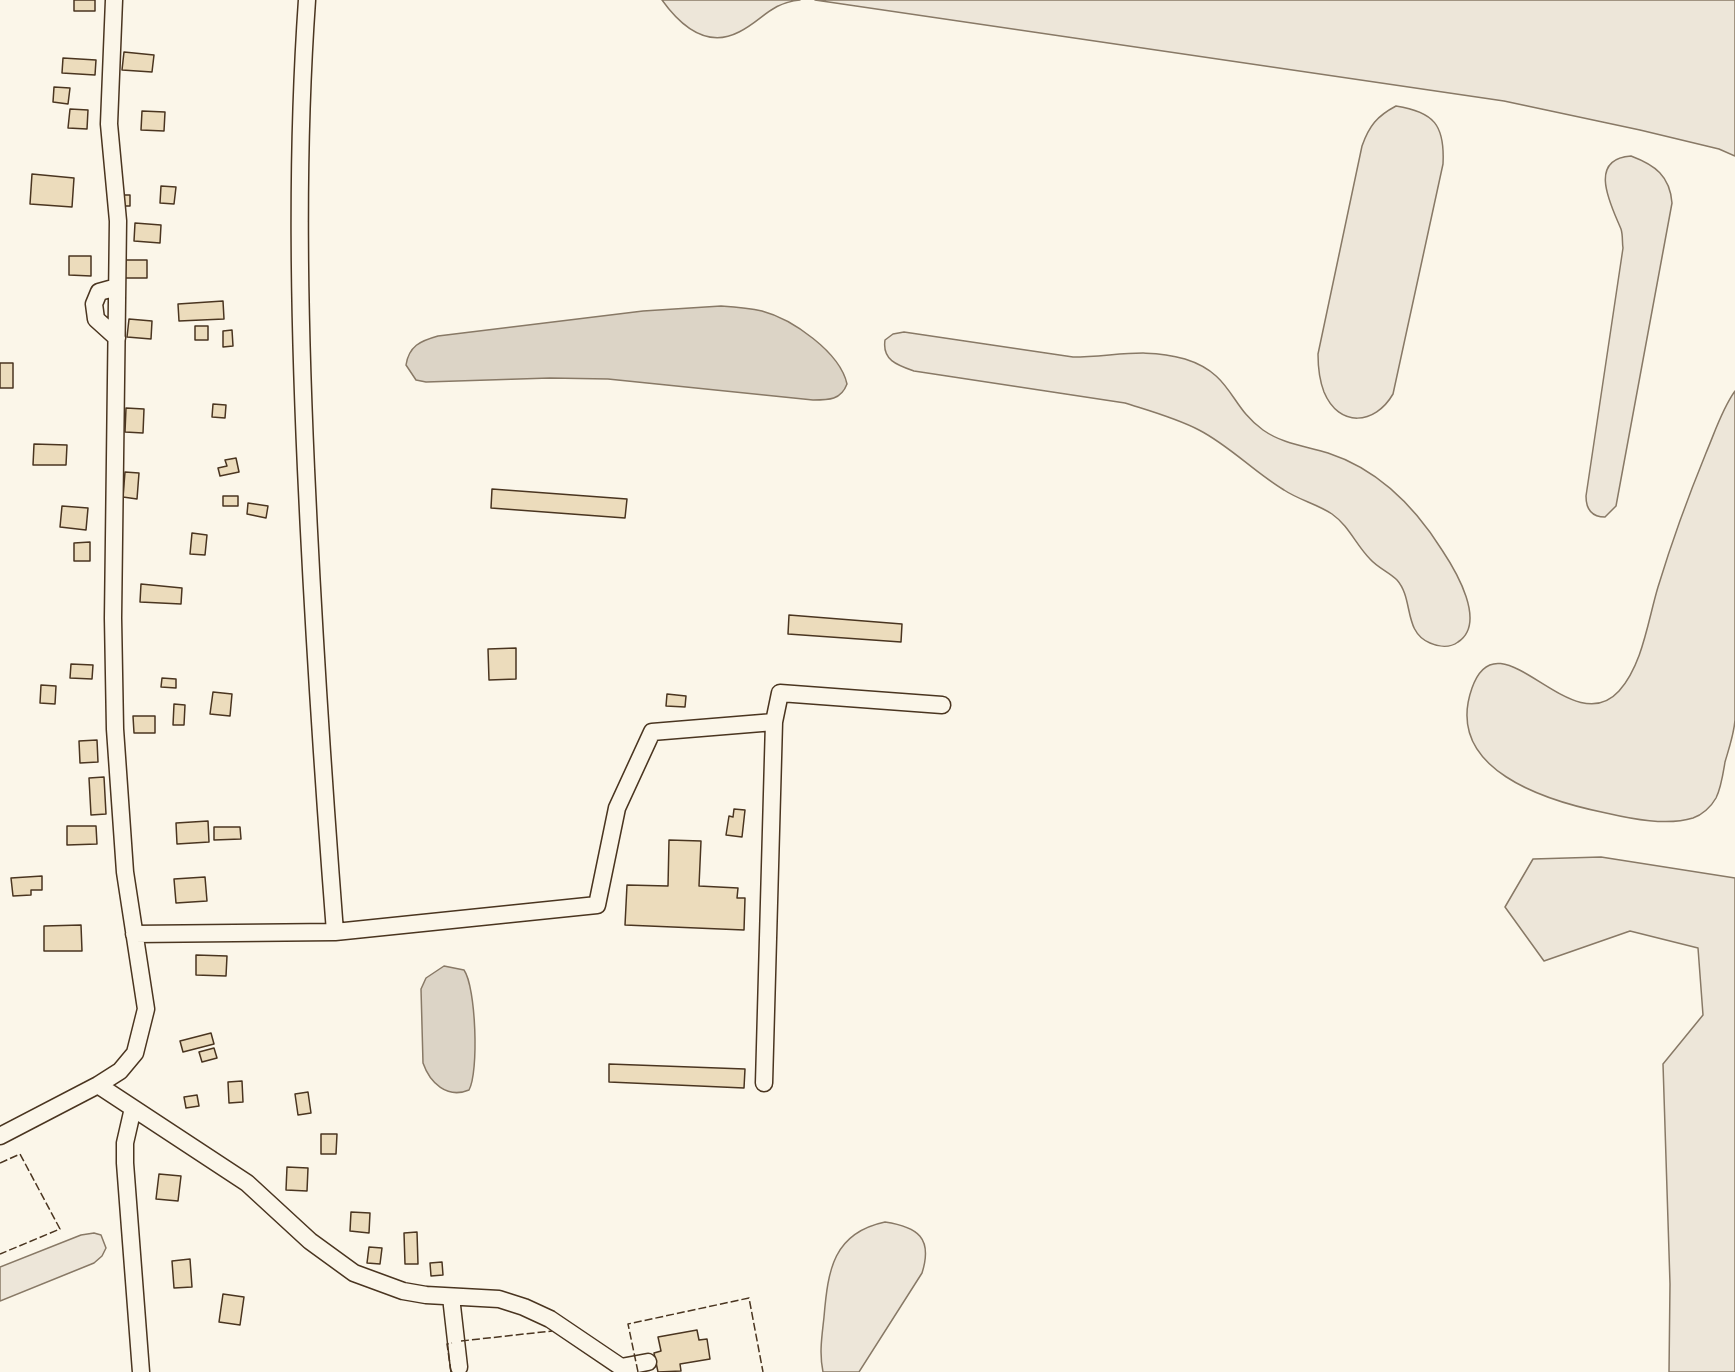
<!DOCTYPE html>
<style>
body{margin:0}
canvas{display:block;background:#fbf6e9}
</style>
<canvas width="1735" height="1372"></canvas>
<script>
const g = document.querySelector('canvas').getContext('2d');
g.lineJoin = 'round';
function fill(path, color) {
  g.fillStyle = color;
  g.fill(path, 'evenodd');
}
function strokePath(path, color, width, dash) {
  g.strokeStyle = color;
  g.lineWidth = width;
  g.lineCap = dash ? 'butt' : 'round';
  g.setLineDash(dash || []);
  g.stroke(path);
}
const green = new Path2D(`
 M662 0H800C770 3 763 20 739 32 706 49 680 25 662 0Z
 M815 0H1735V156L1719 149 1640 130 1504 101Z
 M1396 106C1434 112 1445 125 1443 164L1393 394C1375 425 1339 428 1324 392 1319 379 1318 367 1318 354L1362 146C1369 126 1377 116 1396 106Z
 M1631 156C1655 165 1670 176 1672 203L1616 506 1605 517C1591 517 1586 509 1586 496L1623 248C1622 242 1623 235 1621 229 1612 207 1586 159 1631 156Z
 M904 332 1073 357C1113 357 1144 347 1185 359 1233 374 1229 406 1263 430 1283 444 1305 446 1328 453 1377 469 1415 507 1442 550 1456 571 1487 623 1458 642 1450 648 1439 647 1430 643 1403 632 1414 599 1397 580 1389 572 1378 568 1370 559 1356 545 1349 526 1332 514 1317 504 1299 500 1284 490 1254 472 1230 446 1199 430 1176 418 1150 411 1125 403L914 371C897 365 882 360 885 340L893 334Z
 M1735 391C1735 461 1735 531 1735 602 1735 640 1735 681 1735 720 1734 734 1729 748 1725 762 1723 774 1721 788 1716 798 1711 807 1702 815 1693 818 1667 826 1632 819 1606 813 1547 801 1443 770 1472 688 1499 611 1571 744 1619 691 1643 664 1648 620 1658 587 1672 541 1688 497 1706 453 1715 432 1722 409 1735 391Z
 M1601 857 1735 878V1372H1669L1670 1284 1663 1064 1703 1015 1698 948 1630 931 1544 961 1505 907 1533 859Z
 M885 1222C918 1227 933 1238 922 1273L859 1372H823C819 1353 822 1336 824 1317 828 1270 833 1233 885 1222Z
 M94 1233 101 1235 106 1248 102 1256 94 1263 0 1301V1267L81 1235Z`);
const water = new Path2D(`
 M721 306C735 307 749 308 762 311 792 319 840 352 847 384 841 400 829 400 813 400L608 379 550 378 426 382 416 380 406 365C409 346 420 341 438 336L643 311Z
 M444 966 464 970C476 987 479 1072 469 1090 447 1099 430 1083 423 1063L421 989 426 978Z`);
const building = new Path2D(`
 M74 0H95V11H74Z
 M124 52 154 55 152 72 122 70Z
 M63 58 96 60 95 75 62 73Z
 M54 87 70 88 68 104 53 102Z
 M70 109 88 110 87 129 68 128Z
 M142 111 165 112 164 131 141 130Z
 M32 174 74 178 72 207 30 204Z
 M161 186 176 187 174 204 160 203Z
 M122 195H130V206H122Z
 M135 223 161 225 160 243 134 241Z
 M69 256H91V276L69 275Z
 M125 260H147V278H125Z
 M223 301 224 319 179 321 178 304Z
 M129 319 152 321 151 339 127 337Z
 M195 326H208V340H195Z
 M232 330 233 346 223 347V331Z
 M0 363H13V388H0Z
 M213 404 226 405 225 418 212 417Z
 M126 408 144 409 143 433 125 432Z
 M34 444 67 445 66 465H33Z
 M236 458 239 472 220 476 218 468 227 466 225 460Z
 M125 472 139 473 137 499 123 497Z
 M492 489 627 499 625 518 491 508Z
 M223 496H238V506H223Z
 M248 503 268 506 266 518 247 514Z
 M62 506 88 508 86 530 60 527Z
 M192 533 207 535 205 555 190 554Z
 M90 542V561H74V543Z
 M141 584 182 588 181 604 140 602Z
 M789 615 902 624 901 642 788 634Z
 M516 648V679L489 680 488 649Z
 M71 664 93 665 92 679 70 678Z
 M162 678 176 679V688L161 687Z
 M41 685 56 686 55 704 40 703Z
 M213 692 232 694 230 716 210 714Z
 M667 694 686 696 685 707 666 706Z
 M174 704 185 705 184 725H173Z
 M133 716H155V733H134Z
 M97 740 98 762 80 763 79 741Z
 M104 777 106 814 91 815 89 778Z
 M734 809 745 810 742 837 726 835 729 816 733 817Z
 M208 821 209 842 177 844 176 823Z
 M67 826H96L97 844 67 845Z
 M214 827H240L241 839 214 840Z
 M669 840 701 841 699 886 738 888 737 898H745L744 930 625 925 627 885 668 886Z
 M42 876V890H31V895L13 896 11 878Z
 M205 877 207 901 176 903 174 879Z
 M81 925 82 951H44V926Z
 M196 955 227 956 226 976 196 975Z
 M211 1033 214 1044 183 1052 180 1041Z
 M214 1048 217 1058 202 1062 199 1052Z
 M609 1064 745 1069 744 1088 609 1082Z
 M242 1081 243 1102 229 1103 228 1082Z
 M308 1092 311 1113 298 1115 295 1094Z
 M197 1095 199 1106 186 1108 184 1097Z
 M321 1134H337L336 1154H321Z
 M287 1167 308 1168 307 1191 286 1190Z
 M159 1174 181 1176 178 1201 156 1199Z
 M351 1212 370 1213 369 1233 350 1231Z
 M417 1232 418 1264H405L404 1233Z
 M369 1247 382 1248 380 1264 367 1263Z
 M190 1259 192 1287 174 1288 172 1261Z
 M442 1262 443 1275 431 1276 430 1263Z
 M223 1294 244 1297 240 1325 219 1322Z
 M697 1330 699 1340 707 1339 710 1359 680 1364 681 1371 658 1372 654 1353 661 1351 658 1337Z`);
const minor = new Path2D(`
 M307 0C296 157 299 312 306 469 313 623 323 777 335 932
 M117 338 96 319 94 304 99 292 117 287
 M134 934 335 932 597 905 617 808 652 732 774 722 780 693 942 705
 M764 1083 774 722
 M98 1085 247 1183 310 1241 354 1273 403 1291 426 1295 499 1299 524 1307 550 1319 621 1367 648 1362
 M133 1108 125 1143V1163L141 1372
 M0 1136 98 1085 120 1071 135 1053 146 1009 125 872 115 729 113 618 118 221 109 124 114 0
 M451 1297 459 1367`);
const fence = new Path2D(`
 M0 1163 20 1154 60 1229 0 1254
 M461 1341 552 1331
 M451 1372 447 1344 452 1343
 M638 1372 628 1324 749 1298 763 1372`);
fill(green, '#ede6d9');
strokePath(green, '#887966', 1.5);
fill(water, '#dcd4c6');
strokePath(water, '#887966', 1.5);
fill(building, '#ecdcbc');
strokePath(building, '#4a3520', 1.5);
strokePath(minor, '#4a3520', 19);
strokePath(minor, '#fbf6e9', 16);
strokePath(fence, '#4a3520', 1.5, [8, 3]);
</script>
